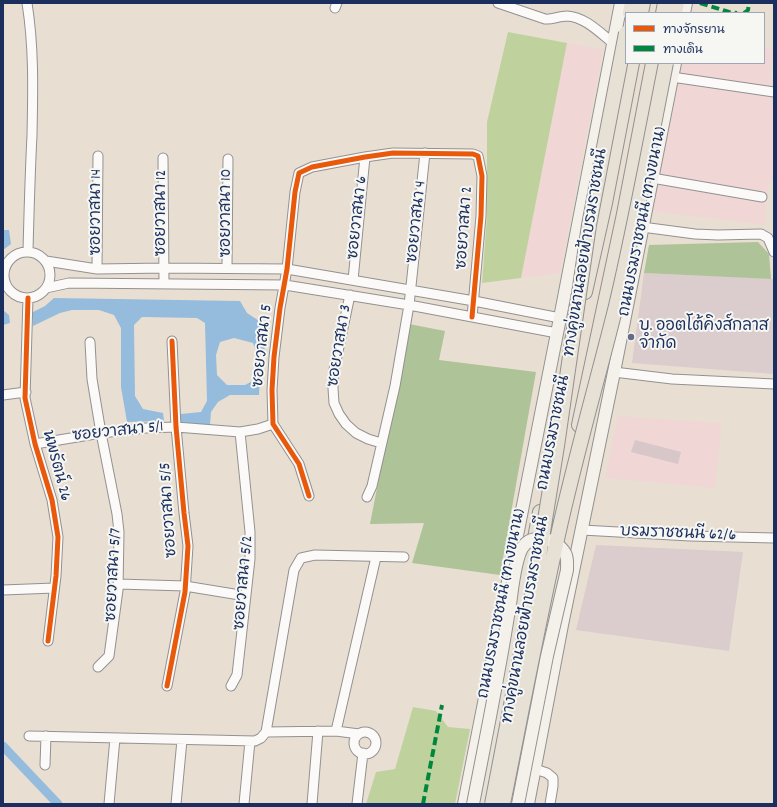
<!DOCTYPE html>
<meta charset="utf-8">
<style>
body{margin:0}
#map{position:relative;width:777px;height:807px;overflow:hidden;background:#e8dfd2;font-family:Dekko,"Playpen Sans Thai",sans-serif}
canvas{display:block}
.frame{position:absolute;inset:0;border:4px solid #1b2f5e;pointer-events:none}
.legend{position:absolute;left:625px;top:12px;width:140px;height:52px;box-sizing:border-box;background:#f6f6f2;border:1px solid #9ea6b7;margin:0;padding:5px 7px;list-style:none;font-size:12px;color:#1b2f5e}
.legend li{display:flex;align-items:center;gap:8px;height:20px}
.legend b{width:20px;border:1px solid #9ea6b7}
</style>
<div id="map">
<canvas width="777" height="807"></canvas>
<div class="frame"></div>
<ul class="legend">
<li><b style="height:5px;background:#e8590c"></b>ทางจักรยาน</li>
<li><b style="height:5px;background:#00873e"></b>ทางเดิน</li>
</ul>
</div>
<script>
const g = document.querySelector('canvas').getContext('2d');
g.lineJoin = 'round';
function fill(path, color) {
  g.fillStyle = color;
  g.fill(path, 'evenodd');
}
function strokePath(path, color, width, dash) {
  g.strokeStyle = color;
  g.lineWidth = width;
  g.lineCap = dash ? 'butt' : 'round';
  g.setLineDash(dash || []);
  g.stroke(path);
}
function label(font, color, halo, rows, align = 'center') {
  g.font = font + ' Dekko,"Playpen Sans Thai",sans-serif';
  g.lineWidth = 4;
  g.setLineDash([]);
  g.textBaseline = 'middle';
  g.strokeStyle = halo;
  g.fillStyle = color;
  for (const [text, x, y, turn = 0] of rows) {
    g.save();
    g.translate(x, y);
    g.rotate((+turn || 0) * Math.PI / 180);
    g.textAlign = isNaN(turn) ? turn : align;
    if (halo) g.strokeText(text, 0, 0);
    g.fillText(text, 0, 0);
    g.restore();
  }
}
const built = new Path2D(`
 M567 43 603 50 560 273 521 278Z
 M764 47 774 51 772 62 770 90H774V181H769L765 225 657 212 649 209 679 63H764Z
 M618 416 722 423 715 488 605 478Z`);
const industrial = new Path2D(`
 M644 273 774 279V374L632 363Z
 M596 545 743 552 729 651 576 630Z`);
const green = new Path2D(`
 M508 32 567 43 521 278 482 283 487 217V122Z
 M413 707 436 711 448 727 470 729 455 804H366L376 772 395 769Z`);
const forest = new Path2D(`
 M758 242 769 254 771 279 644 273 649 245Z
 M409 324 445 331 439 360 536 372 500 575 412 563 424 523 370 524Z`);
const water = new Path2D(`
 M3 230H9L11 244 3 250Z
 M54 298 240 301 247 313 267 326 264 353 256 352 253 343 234 338 220 342 216 355 217 375 227 385H245L260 377 259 395H230L218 402 211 412 210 425 180 422 181 414 201 412 207 401 205 323 197 318 142 317 134 325 135 396 143 409 163 413 164 421 127 422 121 387V328L114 315 99 310H72L60 313 33 326V312L45 306Z
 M3 310 9 315 10 323 3 325Z`);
const canal = new Path2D(`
 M3 746 58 804`);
const building = new Path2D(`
 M635 440 681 452 678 464 631 452Z`);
const minor = new Path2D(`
 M27 3C34 47 33 90 32 135 30 174 29 212 28 251
 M498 3 545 19C552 20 559 16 567 16 585 17 599 32 613 43
 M335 8 337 3
 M672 77 774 92
 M163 158 164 284
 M652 178 762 197
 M642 227 695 234 718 235 761 234 768 238 774 252
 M4 275a23 23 0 1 1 46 0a23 23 0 1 1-46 0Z
 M46 261 97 269 166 268 287 269 474 301 560 318
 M227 268 228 159
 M97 269 98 156
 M353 280 365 157
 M46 288 69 283 285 285 409 305 557 333
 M350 295 334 370 333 388 334 403 339 414 346 424 356 433 368 439 381 443
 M28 298 25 398 35 444 52 500 58 537 56 576 48 641
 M90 342 92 379 101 433 117 514 119 532 118 590 109 656 98 667
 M614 372 672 379 774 384
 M3 395 26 392
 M35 444 101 433 146 428 176 427 240 432 258 429 273 424
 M309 496 299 464 273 424 272 390 274 357 280 308 287 269 295 192 299 173 312 167 365 157 393 153 473 154 478 156 482 176 481 216 472 317
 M367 497 372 486 395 386 409 305 425 153
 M582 530 690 536 774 538
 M118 584 185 586 246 596
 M3 590 54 588
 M167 686 185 592 188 546 184 513 176 427 172 341
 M231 686 237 675 250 559V532L240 432
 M336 731 376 557
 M266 732 294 570 301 558 315 555 404 557
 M354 743a11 11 0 1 1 22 0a11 11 0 1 1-22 0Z
 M29 736 255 741 261 738 266 732 336 731 359 734
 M45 765 46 736
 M535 769 547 773 553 778V786L550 804
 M109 804 115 738
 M176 804 182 740
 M244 804 250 741
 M312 804 318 731
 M357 804 363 753`);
const secondary = new Path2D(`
 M684 13 686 3
 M464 804 560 318 621 3
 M528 804 562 625 614 372 675 63`);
const primary = new Path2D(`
 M630 13 632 3
 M675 13 677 3`);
const trunk = new Path2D(`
 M641 13 643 3
 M663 13 665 3
 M585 292 605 203 632 63
 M579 425 624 214 653 63
 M484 804 540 512`);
const secondaryBridge = new Path2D(`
 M473 804C485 742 498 679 508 616 512 598 513 564 522 548 532 532 556 538 565 553 568 558 567 564 567 570L547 656 518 804`);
const primaryBridge = new Path2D(`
 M492 804 536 575 557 446 589 225 626 33
 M503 804C521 714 538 624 558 535 575 458 597 382 616 306 635 226 650 144 666 63`);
const quiet = new Path2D(`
 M700 3 729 12 737 13
 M744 13 748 10 749 3
 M423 804 442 705`);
const cycleway = new Path2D(`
 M28 298 25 398 35 444 52 500 58 537 56 576 48 641
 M309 496 299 464 273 424 272 390 274 357 280 308 287 269 295 192 299 173 312 167 365 157 393 153 473 154 478 156 482 176 481 216 472 317
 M167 686 185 592 188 546 184 513 176 427 172 341`);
const markers = [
 [631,337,4,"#636d87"]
];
const streetNames = [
 ["ซอยวาสนา 14",98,212,-90],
 ["ซอยวาสนา 12",163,213,-90],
 ["ซอยวาสนา 10",228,213,-90],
 ["ซอยวาสนา 6",359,218,-84],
 ["ซอยวาสนา 4",418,222,-84],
 ["ถนนบรมราชชนนี (ทางขนาน)",644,222,-79],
 ["ซอยวาสนา 2",466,228,-86],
 ["ทางคู่ขนานลอยฟ้าบรมราชชนนี",587,253,-81],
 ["ซอยวาสนา 5",264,346,-84],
 ["ซอยวาสนา 3",341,346,-81],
 ["ซอยวาสนา 5/1",118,433,-6],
 ["ถนนบรมราชชนนี",555,433,-79],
 ["นพรัตน์ 26",55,466,75],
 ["ซอยวาสนา 5/5",170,510,-94],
 ["บรมราชชนนี 62/6",678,535,2],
 ["ซอยวาสนา 5/7",115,575,-87],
 ["ซอยวาสนา 5/2",245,583,-85],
 ["ถนนบรมราชชนนี (ทางขนาน)",503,604,-79],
 ["ทางคู่ขนานลอยฟ้าบรมราชชนนี",527,620,-80]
];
const poiNames = [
 ["บ. ออตโต้คิงส์กลาส",639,328],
 ["จำกัด",639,346]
];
fill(built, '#f0d6d5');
fill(industrial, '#dbcccd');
fill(green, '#bfd29e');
fill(forest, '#aec397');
fill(water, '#95bcdd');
strokePath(canal, '#95bcdd', 9);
fill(building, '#d7c7c8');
strokePath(minor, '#929192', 11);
strokePath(secondary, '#929192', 14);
strokePath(primary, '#929192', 16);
strokePath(trunk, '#929192', 16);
strokePath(minor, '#fcfaf8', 9);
strokePath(secondary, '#f4f0ea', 12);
strokePath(primary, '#e7e1d5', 14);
strokePath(trunk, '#e7e1d5', 14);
strokePath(secondaryBridge, '#929192', 14, []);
strokePath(primaryBridge, '#929192', 16, []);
strokePath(secondaryBridge, '#f4f0ea', 12);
strokePath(primaryBridge, '#e7e1d5', 14);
strokePath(quiet, '#00873e', 4, [8, 4]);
strokePath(cycleway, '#e8590c', 5);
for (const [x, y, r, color] of markers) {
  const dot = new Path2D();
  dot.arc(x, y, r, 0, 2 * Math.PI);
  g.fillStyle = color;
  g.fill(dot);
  strokePath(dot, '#f6f6f2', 1.5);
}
label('16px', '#1b2f5e', '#f6f6f2', streetNames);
label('16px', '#1b2f5e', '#f6f6f2', poiNames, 'left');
</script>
